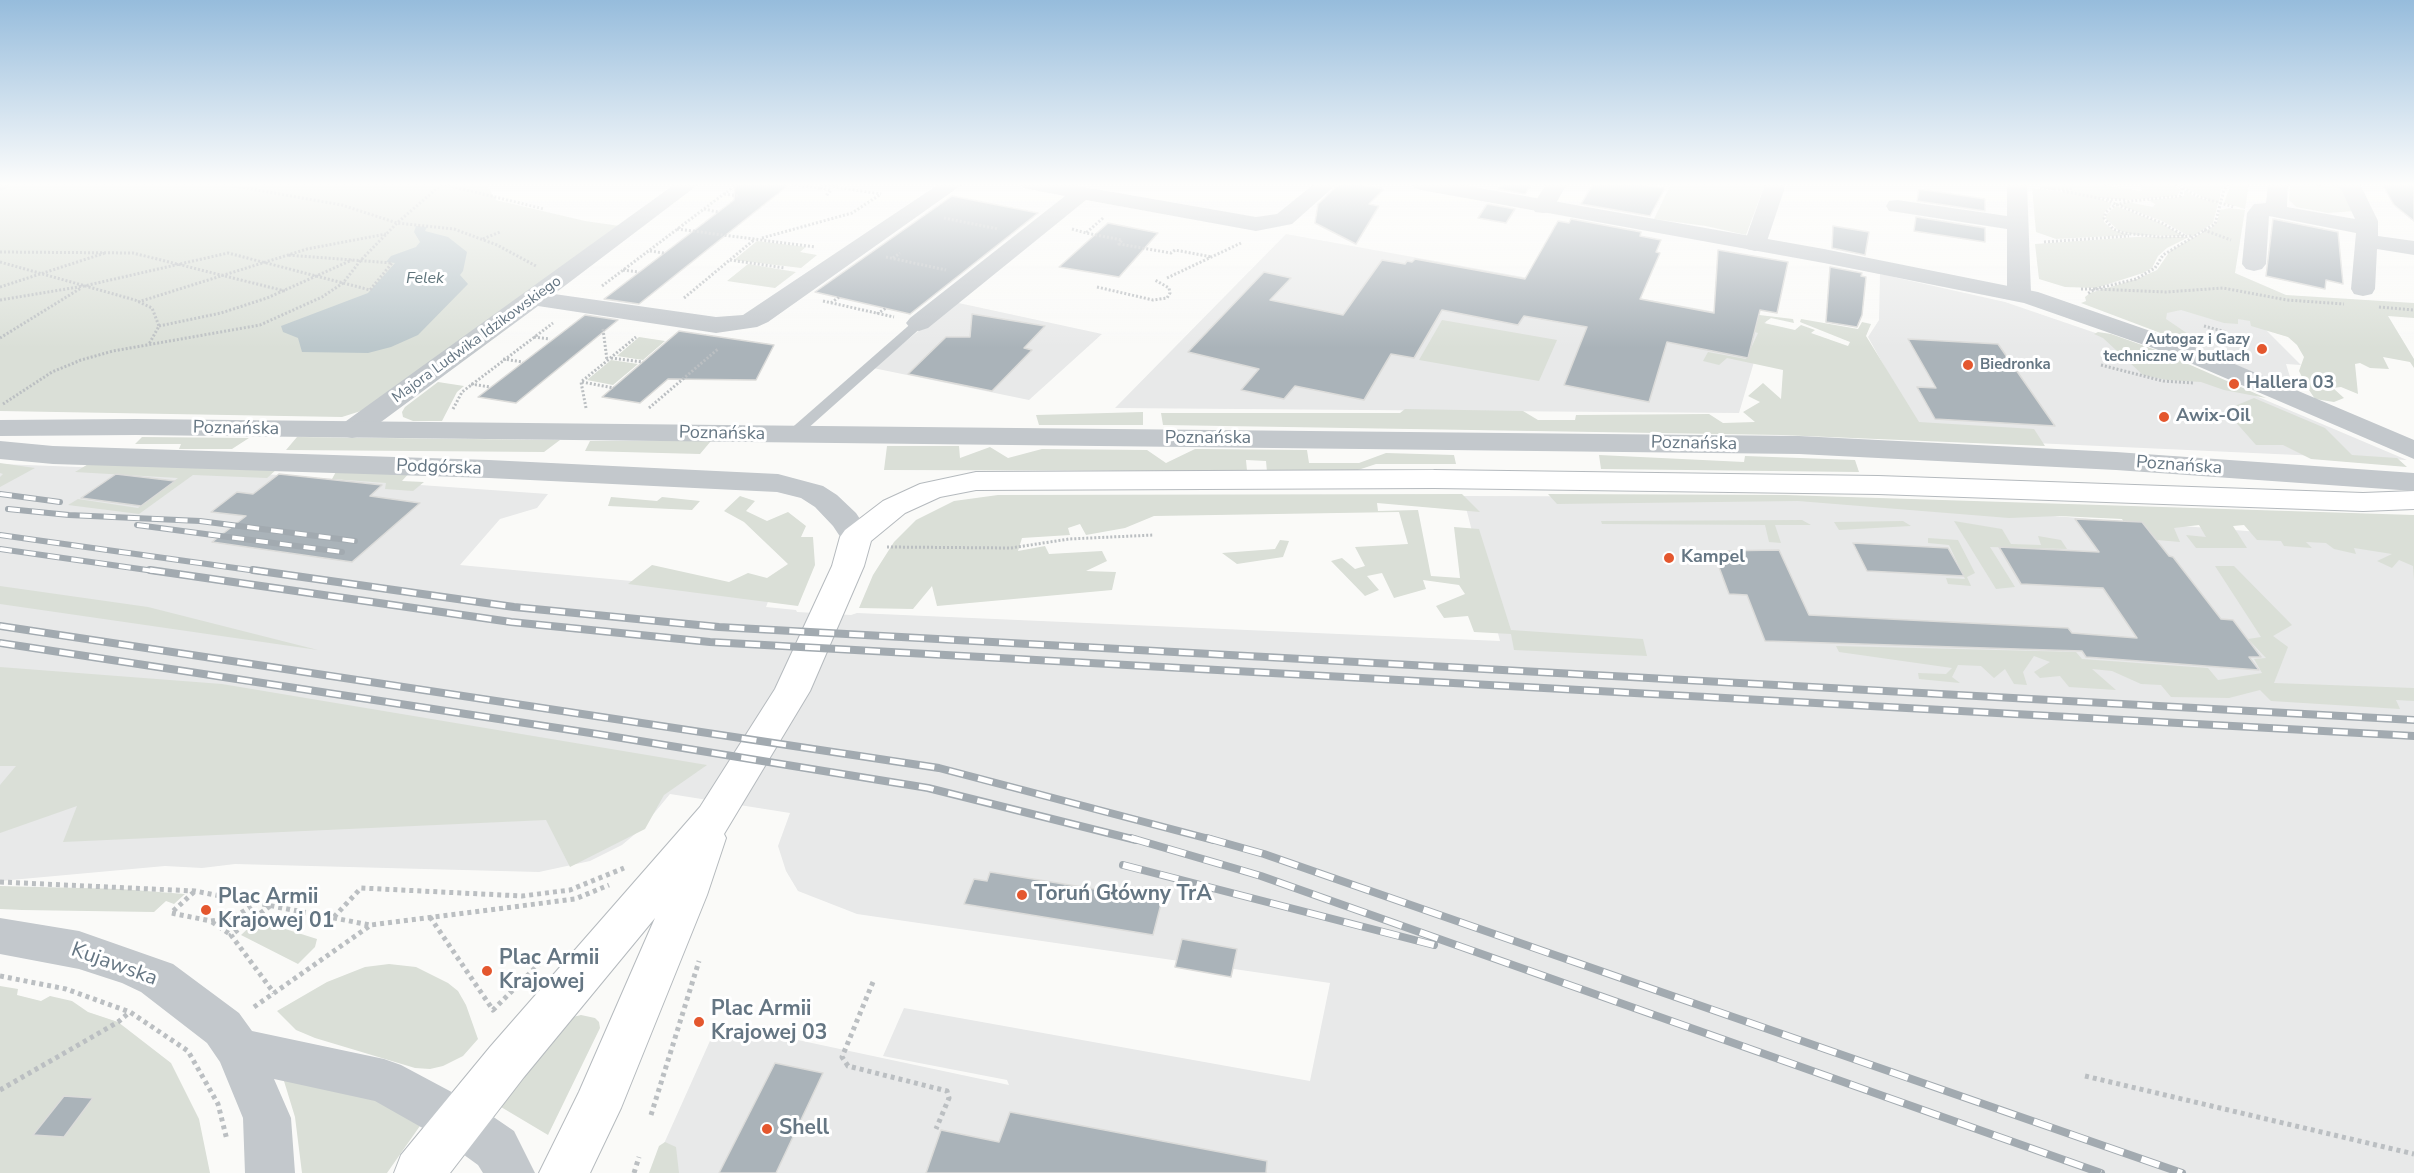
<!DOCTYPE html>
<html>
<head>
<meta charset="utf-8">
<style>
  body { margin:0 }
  canvas { display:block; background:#fafaf8 }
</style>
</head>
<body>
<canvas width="2414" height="1173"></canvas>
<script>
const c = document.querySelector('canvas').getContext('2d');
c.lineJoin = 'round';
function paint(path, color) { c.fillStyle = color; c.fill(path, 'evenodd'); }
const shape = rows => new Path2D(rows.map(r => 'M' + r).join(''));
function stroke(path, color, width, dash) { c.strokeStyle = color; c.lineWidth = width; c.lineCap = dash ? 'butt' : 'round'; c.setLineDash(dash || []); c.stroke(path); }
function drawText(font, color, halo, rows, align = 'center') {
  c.font = font + ' "Nunito Sans",sans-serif'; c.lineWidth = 6; c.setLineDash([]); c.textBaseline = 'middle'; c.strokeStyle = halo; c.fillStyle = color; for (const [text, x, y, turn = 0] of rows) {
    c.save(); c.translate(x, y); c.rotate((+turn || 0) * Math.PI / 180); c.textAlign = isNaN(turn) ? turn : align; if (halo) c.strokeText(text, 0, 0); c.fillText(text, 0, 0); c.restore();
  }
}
paint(shape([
  [1286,234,1766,321,1739,413,1115,408],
  [1880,274,2005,302,2157,354,2407,460,1924,438,1868,337,1879,320],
  [954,302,1102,334,1029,400,873,368],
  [2130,303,2244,308,2301,365,2286,364,2294,390,2155,330],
  [0,464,264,474,548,494,537,508,500,519,460,565,771,594,766,607,796,610,797,612,851,615,857,613,1500,641,1463,496,1809,497,2414,544,2414,1173,667,1173,662,1148,718,1023,1009,1085,1007,1080,883,1056,904,1008,1310,1081,1330,983,857,914,798,891,786,871,778,846,790,813,670,794,641,829,622,845,590,861,539,872,235,864,202,868,165,866,0,881]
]), '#e8e9e9');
paint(shape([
  [10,184,486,184,496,200,585,221,620,226,364,410,342,417,0,411,0,191],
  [1671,184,1765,184,1746,235,1706,226,1654,219],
  [2036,184,2099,184,2142,191,2141,184,2174,184,2181,190,2177,196,2129,200,2099,198,2112,204,2104,213,2104,222,2113,230,2130,235,2056,239,2036,232,2032,188,2064,192,2073,190,2057,190],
  [2178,184,2227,184,2221,190,2219,203,2213,202,2218,204,2213,223,2194,236,2187,235,2162,221,2119,205,2128,202,2153,207,2155,204,2148,200,2182,197,2184,195,2184,190,2196,197,2210,201],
  [2231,184,2249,184,2245,209,2224,203],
  [2290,184,2337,186,2347,193,2355,211,2328,213,2296,207,2289,200],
  [2116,206,2160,223,2184,236,2136,235,2119,231,2106,219,2106,215],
  [2230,208,2245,210,2235,273,2286,295,2414,303,2414,318,2388,316,2414,359,2414,368,2410,362,2383,357,2389,369,2370,368,2360,363,2355,364,2358,394,2341,387,2333,388,2344,398,2334,402,2315,399,2307,387,2299,371,2304,357,2297,345,2288,337,2251,326,2250,321,2238,319,2238,324,2224,323,2181,310,2167,313,2166,319,2194,338,2195,343,2187,343,2081,303,2086,301,2085,297,2090,293,2137,279,2157,270,2170,251,2212,227,2217,222,2220,210],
  [2136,237,2189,237,2167,248,2158,256,2152,268,2143,273,2096,288,2065,287,2039,279,2035,244],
  [757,241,806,247,800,252,817,255,801,268,734,260],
  [748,264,796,272,775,288,727,281],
  [1751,314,1793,319,1794,323,1771,318,1764,323,1795,330,1801,325,1815,330,1811,333,1848,346,1850,342,1800,322,1801,319,1858,329,1862,322,1871,324,1866,336,1919,422,2034,429,2045,446,1781,435,1163,425,1161,413,1400,413,1405,409,1523,411,1538,420,1575,420,1576,415,1709,414,1723,423,1755,422,1743,412,1760,402,1748,396,1763,383,1781,399,1783,370,1727,358,1719,365,1703,361,1708,352,1746,359,1758,333,1718,320],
  [1442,320,1557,340,1539,381,1419,360],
  [2098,332,2111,334,2156,350,2266,398,2224,390,2201,382,2167,380,2143,375,2103,338,2094,334],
  [639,337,665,341,643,360,617,356],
  [611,360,638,364,613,385,587,380],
  [438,382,464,386,457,392,442,421,413,421,403,417,402,412,405,407],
  [2254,398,2325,428,2352,455,2397,458,2407,467,2311,459,2283,445,2256,445,2225,410],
  [1143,412,1143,425,1039,425,1036,415],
  [142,437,249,438,232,449,179,449,181,444,135,444],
  [297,437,560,440,544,452,286,450],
  [590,441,711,441,700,454,585,451],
  [887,446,959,446,960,458,990,447,1008,458,1042,449,1147,450,1166,463,1195,449,1307,450,1309,463,1359,463,1386,453,1454,455,1456,464,1376,464,1358,470,1267,472,1266,461,1246,460,1247,471,884,470],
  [1599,455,1744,462,1745,456,1855,460,1859,472,1601,469],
  [0,463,35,468,0,487,0,477,3,474,0,473],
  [90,463,277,469,267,478,193,475,139,514,68,505,78,499,138,508,178,478,75,472],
  [338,468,410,472,402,481,424,482,413,491,385,489,386,483,332,479],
  [1462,494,1480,512,1377,503,1378,511,1418,510,1431,576,1460,578,1454,527,1479,529,1511,630,1643,639,1647,656,1514,650,1511,634,1474,632,1468,616,1444,618,1436,606,1465,594,1459,585,1423,580,1426,589,1394,598,1382,573,1367,576,1379,590,1365,596,1331,561,1342,558,1355,569,1365,566,1355,547,1408,544,1399,512,1154,516,1125,528,1086,535,1080,524,1068,528,1070,535,1022,538,1018,551,1045,546,1049,554,1102,551,1107,561,1086,571,1116,572,1112,590,937,606,932,586,913,609,859,608,873,575,894,542,916,520,954,501,998,495],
  [1548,494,1785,495,2414,515,2414,580,2413,566,2399,560,2392,568,2377,561,2392,554,2354,548,2356,554,2334,549,2326,543,2306,542,2312,548,2284,546,2281,541,2257,540,2244,525,2233,526,2247,548,2196,548,2186,535,2206,537,2199,525,2174,528,2180,542,2134,538,2122,519,2059,516,2009,518,1798,501,1557,504],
  [740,496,755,501,746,511,767,521,788,512,806,526,801,537,813,537,815,565,798,606,628,584,652,565,729,582,748,573,767,578,788,564,744,522,724,511],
  [611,497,657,501,662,497,700,501,692,510,608,506],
  [1802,520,1811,525,1775,525,1781,543,1769,542,1765,525,1602,524,1601,521],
  [1903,521,1911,526,1839,530,1834,522],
  [1954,521,2002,529,2011,544,2041,545,2038,536,2061,540,2067,549,1990,547,2015,587,1996,589],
  [1928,538,1958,540,1975,573,1967,577,1971,586,1948,584,1946,578,1965,579,1949,545,1928,543],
  [1280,540,1289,541,1283,557,1237,564,1222,553,1275,549],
  [2215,566,2234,566,2292,625,2273,636,2288,647,2274,683,2414,688,2414,701,2396,700,2400,709,2271,701,2260,690,2229,698,2171,697,2161,685,2141,684,2112,671,2092,669,2116,690,2069,687,2060,676,2040,678,2034,672,2050,662,2034,656,2023,672,2027,685,2014,684,2005,669,1994,678,1981,666,1958,665,1952,677,1960,683,1919,679,1918,673,1946,674,1952,668,1839,652,1836,646,2076,652,2082,659,2208,668,2218,680,2262,673,2254,659,2266,658,2248,639,2261,637],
  [0,586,148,607,318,650,0,604],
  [0,667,222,684,707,765,664,795,645,829,570,867,546,820,63,842,77,806,0,833,0,785,16,766,0,766],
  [0,886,120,889,185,894,174,904,166,901,154,912,22,910,0,909],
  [257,920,317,939,315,947,298,964,241,935],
  [389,964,416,967,448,983,458,991,466,1005,478,1039,463,1056,443,1066,430,1069,415,1068,315,1038,296,1030,277,1011,327,982,365,967],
  [0,986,18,989,17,995,41,1001,50,996,72,1001,88,1012,118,1022,171,1063,199,1119,210,1173,0,1173],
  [581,1015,595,1018,599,1022,600,1028,548,1135,496,1104,569,1018],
  [280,1068,380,1099,422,1123,387,1173,302,1173,295,1117],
  [665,1142,676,1147,679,1173,649,1173,659,1146]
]), '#dadfd7');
paint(shape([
  [416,226,427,227,425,231,448,237,467,252,463,271,460,275,468,284,418,335,391,347,368,353,302,352,298,338,283,332,281,326,368,293,395,263,386,262,391,256,416,247,420,242,414,232]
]), '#bbc7cb');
const building = shape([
  [735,184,790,184,639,304,604,299,734,200,735,184],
  [1339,184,1359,184,1384,189,1369,204,1379,206,1356,244,1315,223,1318,204,1339,184],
  [1502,184,1532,184,1525,194,1498,189,1502,184],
  [1593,184,1640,184,1665,188,1650,216,1581,204,1593,184],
  [2382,184,2414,184,2414,221,2394,205,2382,184],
  [1919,189,1985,199,1985,211,1917,201,1919,189],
  [952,196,1038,213,910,314,815,292,952,196],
  [1487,204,1515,209,1506,223,1478,218,1487,204],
  [1916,217,1985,228,1985,242,1914,231,1916,217],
  [1571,219,1641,232,1640,236,1661,240,1656,252,1660,253,1640,299,1714,313,1718,250,1788,262,1777,313,1760,310,1748,358,1667,342,1649,402,1564,385,1587,327,1524,316,1518,325,1442,310,1414,358,1391,354,1364,400,1295,386,1284,399,1241,390,1259,369,1188,352,1264,272,1291,278,1270,300,1343,315,1382,260,1405,264,1407,261,1412,262,1415,259,1525,279,1558,221,1569,223,1571,219],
  [2273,219,2338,232,2343,284,2326,280,2325,289,2266,276,2273,219],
  [1108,223,1158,233,1119,277,1059,267,1108,223],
  [1833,226,1869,232,1865,255,1832,248,1833,226],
  [1830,267,1862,273,1861,276,1866,277,1862,315,1857,327,1826,322,1830,267],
  [972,314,1045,326,1024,348,1032,350,992,391,908,374,946,337,970,337,972,314],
  [585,315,618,320,516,403,478,397,585,315],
  [679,331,774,345,756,380,668,379,640,403,602,397,679,331],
  [1908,339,1998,344,2055,426,1935,419,1917,387,1936,388,1908,339],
  [116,474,175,481,141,506,81,498,116,474],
  [279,474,382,485,370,496,420,503,352,562,212,542,246,516,211,512,237,492,253,494,279,474],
  [2075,519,2142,522,2169,556,2173,557,2221,619,2233,620,2261,657,2249,657,2259,670,2086,657,2082,651,1765,641,1747,595,1729,594,1713,551,1779,550,1809,615,2068,628,2072,633,2137,638,2103,588,2021,584,1999,547,2099,552,2075,519],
  [1853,543,1948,548,1964,576,1867,571,1853,543],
  [990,872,1162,900,1153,935,964,904,974,879,987,881,990,872],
  [1182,939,1237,949,1231,977,1175,967,1182,939],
  [775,1063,823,1073,776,1173,719,1173,775,1063],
  [64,1096,93,1098,64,1137,33,1135,64,1096],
  [1010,1112,1267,1161,1266,1173,926,1173,941,1130,999,1142,1010,1112]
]);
paint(building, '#aab3b9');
stroke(building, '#dcdcda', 1.5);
const primary = shape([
  [1434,470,1878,476,2363,493,2414,491,2414,509,2363,511,1878,494,1434,488,976,490,940,497,905,513,871,541,864,566,810,691,724,834,726,838,707,895,621,1108,590,1173,539,1173,579,1092,655,918,524,1077,450,1173,394,1173,401,1155,490,1047,700,807,775,689,832,566,840,537,845,530,883,501,920,484,976,472,1434,470]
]);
stroke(primary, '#b5babe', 2);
stroke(shape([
  [223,184,342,205,397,223,454,229,497,245,536,266],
  [2176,184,2199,197,2234,207],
  [2228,184,2224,190,2215,224,2163,255,2155,268,2136,279,2095,289,2166,292,2223,288,2287,300,2344,304],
  [794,185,819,188,823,185,881,194],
  [820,188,831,190,826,196],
  [2040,188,2054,189,2041,186],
  [2182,188,2181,196,2131,201,2115,205,2106,212,2104,218,2113,229,2123,233,2160,237,2193,236],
  [2054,189,2069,190,2073,186],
  [2063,191,2103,199,2162,223,2185,236],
  [724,194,739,196],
  [2107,199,2126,200],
  [704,209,718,212],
  [944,218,998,229],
  [1103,218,1086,233,1122,240,1119,244,1171,253,1175,250,1212,257],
  [677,229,815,247],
  [1072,229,1086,233],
  [2204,230,2231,240],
  [762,238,852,213,881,194],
  [483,239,500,232],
  [2044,242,2129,236],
  [650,251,664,253],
  [0,252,133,253,285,291],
  [886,257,946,270],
  [893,258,900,253],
  [730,260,785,268],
  [0,262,135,300,152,308,159,326,149,344],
  [623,270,639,272],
  [1167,278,1241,243],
  [602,286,737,184],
  [0,287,105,253],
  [1097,287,1153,300,1167,298,1170,293,1169,288,1155,280],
  [2081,289,2095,289,2087,294],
  [684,298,755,239],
  [0,300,84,286,228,253,370,290,392,263,287,255],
  [823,301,894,317],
  [138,302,307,249,386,234],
  [831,303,839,297],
  [2379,307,2414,310],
  [877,314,886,308],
  [159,326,221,313,267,298,352,260],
  [2204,326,2226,332],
  [603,329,607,360],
  [534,337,550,339],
  [0,338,81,288],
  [611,358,643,362],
  [503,359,523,362],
  [2101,365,2163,381,2194,383],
  [582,382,614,388],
  [471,384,490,387],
  [3,404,52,372,81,360,113,351,260,325,322,297,343,283,361,260,397,223,442,184,544,209],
  [586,408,581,382,636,337],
  [649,408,718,349],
  [453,409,462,392,553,323],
  [887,547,1011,548,1069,539,1154,535]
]), '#bbbfc2', 3, [2, 2]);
stroke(shape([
  [0,882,195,891,370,925],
  [194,892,171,913,211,921,233,918,255,904],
  [270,906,231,935,274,993],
  [334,917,361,888,522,896,570,890,624,868],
  [430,917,493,1010,542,961],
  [212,922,231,935],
  [0,976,66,989,130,1012,188,1051,218,1104,227,1140],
  [873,982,842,1057,848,1066,947,1091,949,1098,936,1129],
  [254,1007,371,925,575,899,609,885],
  [2085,1076,2414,1154],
  [0,1090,118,1022,130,1012],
  [651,1115,699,961],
  [634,1173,639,1157]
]), '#bbbfc2', 5, [4, 4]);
paint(shape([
  [919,319,925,323,923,326,797,438,787,438,785,435,787,432,915,320,919,319]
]), '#c3c8cc');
paint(shape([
  [0,184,9,184,5,189,0,191,0,184]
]), '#c3c8cc');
paint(shape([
  [675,184,699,184,554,294,716,317,743,315,939,184,963,184,768,322,757,327,716,333,538,306,362,436,352,438,342,436,338,430,342,424,675,184],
  [1020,184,1067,184,1256,217,1277,214,1314,184,1337,184,1292,224,1256,231,1086,200,928,328,919,331,910,328,906,323,910,318,1065,196,1023,188,1020,184],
  [1546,184,1567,184,1551,212,1543,213,1535,212,1532,207,1546,184],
  [1765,184,1786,184,1766,244,1763,249,1755,251,1747,249,1744,244,1765,184],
  [2007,184,2027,184,2031,294,2028,299,2019,301,2010,299,2007,294,2007,229,1897,212,1889,211,1886,206,1889,201,1897,200,2007,216,2007,184],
  [2268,184,2288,184,2287,207,2355,219,2342,191,2336,184,2360,184,2378,221,2378,236,2414,241,2414,255,2377,249,2375,289,2372,294,2363,296,2354,294,2351,289,2356,233,2269,216,2266,264,2262,269,2254,271,2246,269,2242,264,2247,213,2254,204,2266,203,2268,184]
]), '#c3c8cc');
paint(shape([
  [1411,184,1457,184,1824,249,2038,292,2185,343,2414,440,2414,459,2167,353,2024,303,1824,263,1421,190,1414,188,1411,184],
  [136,419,1799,436,2116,452,2414,473,2414,491,2116,470,1799,454,136,435,0,436,0,420,136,419],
  [0,441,53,446,489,460,778,474,823,486,837,495,856,513,872,537,867,544,856,547,845,544,833,526,815,507,801,498,777,492,489,478,53,464,0,459,0,441],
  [0,918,79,931,173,964,239,1013,252,1031,384,1059,401,1065,476,1105,514,1131,535,1173,483,1173,478,1165,442,1139,375,1101,274,1079,291,1118,295,1173,245,1173,243,1118,220,1062,207,1043,141,992,122,983,79,969,0,954,0,918]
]), '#c3c8cc');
paint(primary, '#fff');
const railFar2 = shape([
  [0,494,60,502],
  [8,509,69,515,200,521,355,541],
  [137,525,342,552],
  [0,535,264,572],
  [0,549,161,572]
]);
const railFar1 = shape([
  [150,570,511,622,710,642,2414,736],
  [253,570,514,607,719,627,2414,720],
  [0,626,939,768,1213,840],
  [0,643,597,734,928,788,1136,840]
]);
const rail = shape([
  [1131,838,1261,876,2101,1173],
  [1207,838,1264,854,2182,1173],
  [1123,865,1434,945]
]);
stroke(railFar2, '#a2aab0', 6);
stroke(railFar1, '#a2aab0', 8);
stroke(rail, '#a2aab0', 8);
stroke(railFar2, '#fff', 4, [12]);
stroke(railFar1, '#fff', 5, [15]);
stroke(rail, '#fff', 6, [19]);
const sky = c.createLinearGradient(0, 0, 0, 348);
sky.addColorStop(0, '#96bcdc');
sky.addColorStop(0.53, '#fdfdfc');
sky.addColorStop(1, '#fdfdfc00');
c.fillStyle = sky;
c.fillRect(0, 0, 2414, 348);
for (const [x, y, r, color] of [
  [2262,349,6,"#e4572e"],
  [1968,365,6,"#e4572e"],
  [2234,384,6,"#e4572e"],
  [2164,417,6,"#e4572e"],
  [1669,558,6,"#e4572e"],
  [1022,895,6,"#e4572e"],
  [206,910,6,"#e4572e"],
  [487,971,6,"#e4572e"],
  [699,1022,6,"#e4572e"],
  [767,1129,6,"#e4572e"]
]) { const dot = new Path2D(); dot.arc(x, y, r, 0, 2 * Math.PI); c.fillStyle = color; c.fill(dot); stroke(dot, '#fff', 2); }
drawText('15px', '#657683', '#fff', [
  ["Majora Ludwika Idzikowskiego",477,340,-36]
]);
drawText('bold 15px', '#657683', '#fff', [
  ["Autogaz i Gazy",2250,340],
  ["techniczne w butlach",2250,357],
  ["Biedronka",1980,365,"left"]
], 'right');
drawText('italic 16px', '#60757c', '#fff', [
  ["Felek",425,279]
]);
drawText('bold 18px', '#657683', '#fff', [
  ["Hallera 03",2246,384],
  ["Awix-Oil",2176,417],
  ["Kampel",1681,558]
], 'left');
drawText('18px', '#657683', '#fff', [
  ["Poznańska",236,429,1],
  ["Poznańska",722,434,1],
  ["Poznańska",1208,439],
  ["Poznańska",1694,444,1],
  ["Poznańska",2179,466,4],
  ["Podgórska",439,468,2]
]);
drawText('bold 21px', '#657683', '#fff', [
  ["Toruń Główny TrA",1034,895],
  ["Plac Armii",218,898],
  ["Krajowej 01",218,922],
  ["Plac Armii",499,959],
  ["Krajowej",499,983],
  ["Plac Armii",711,1010],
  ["Krajowej 03",711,1034],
  ["Shell",779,1129]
], 'left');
drawText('21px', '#657683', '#fff', [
  ["Kujawska",114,965,20]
]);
</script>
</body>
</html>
